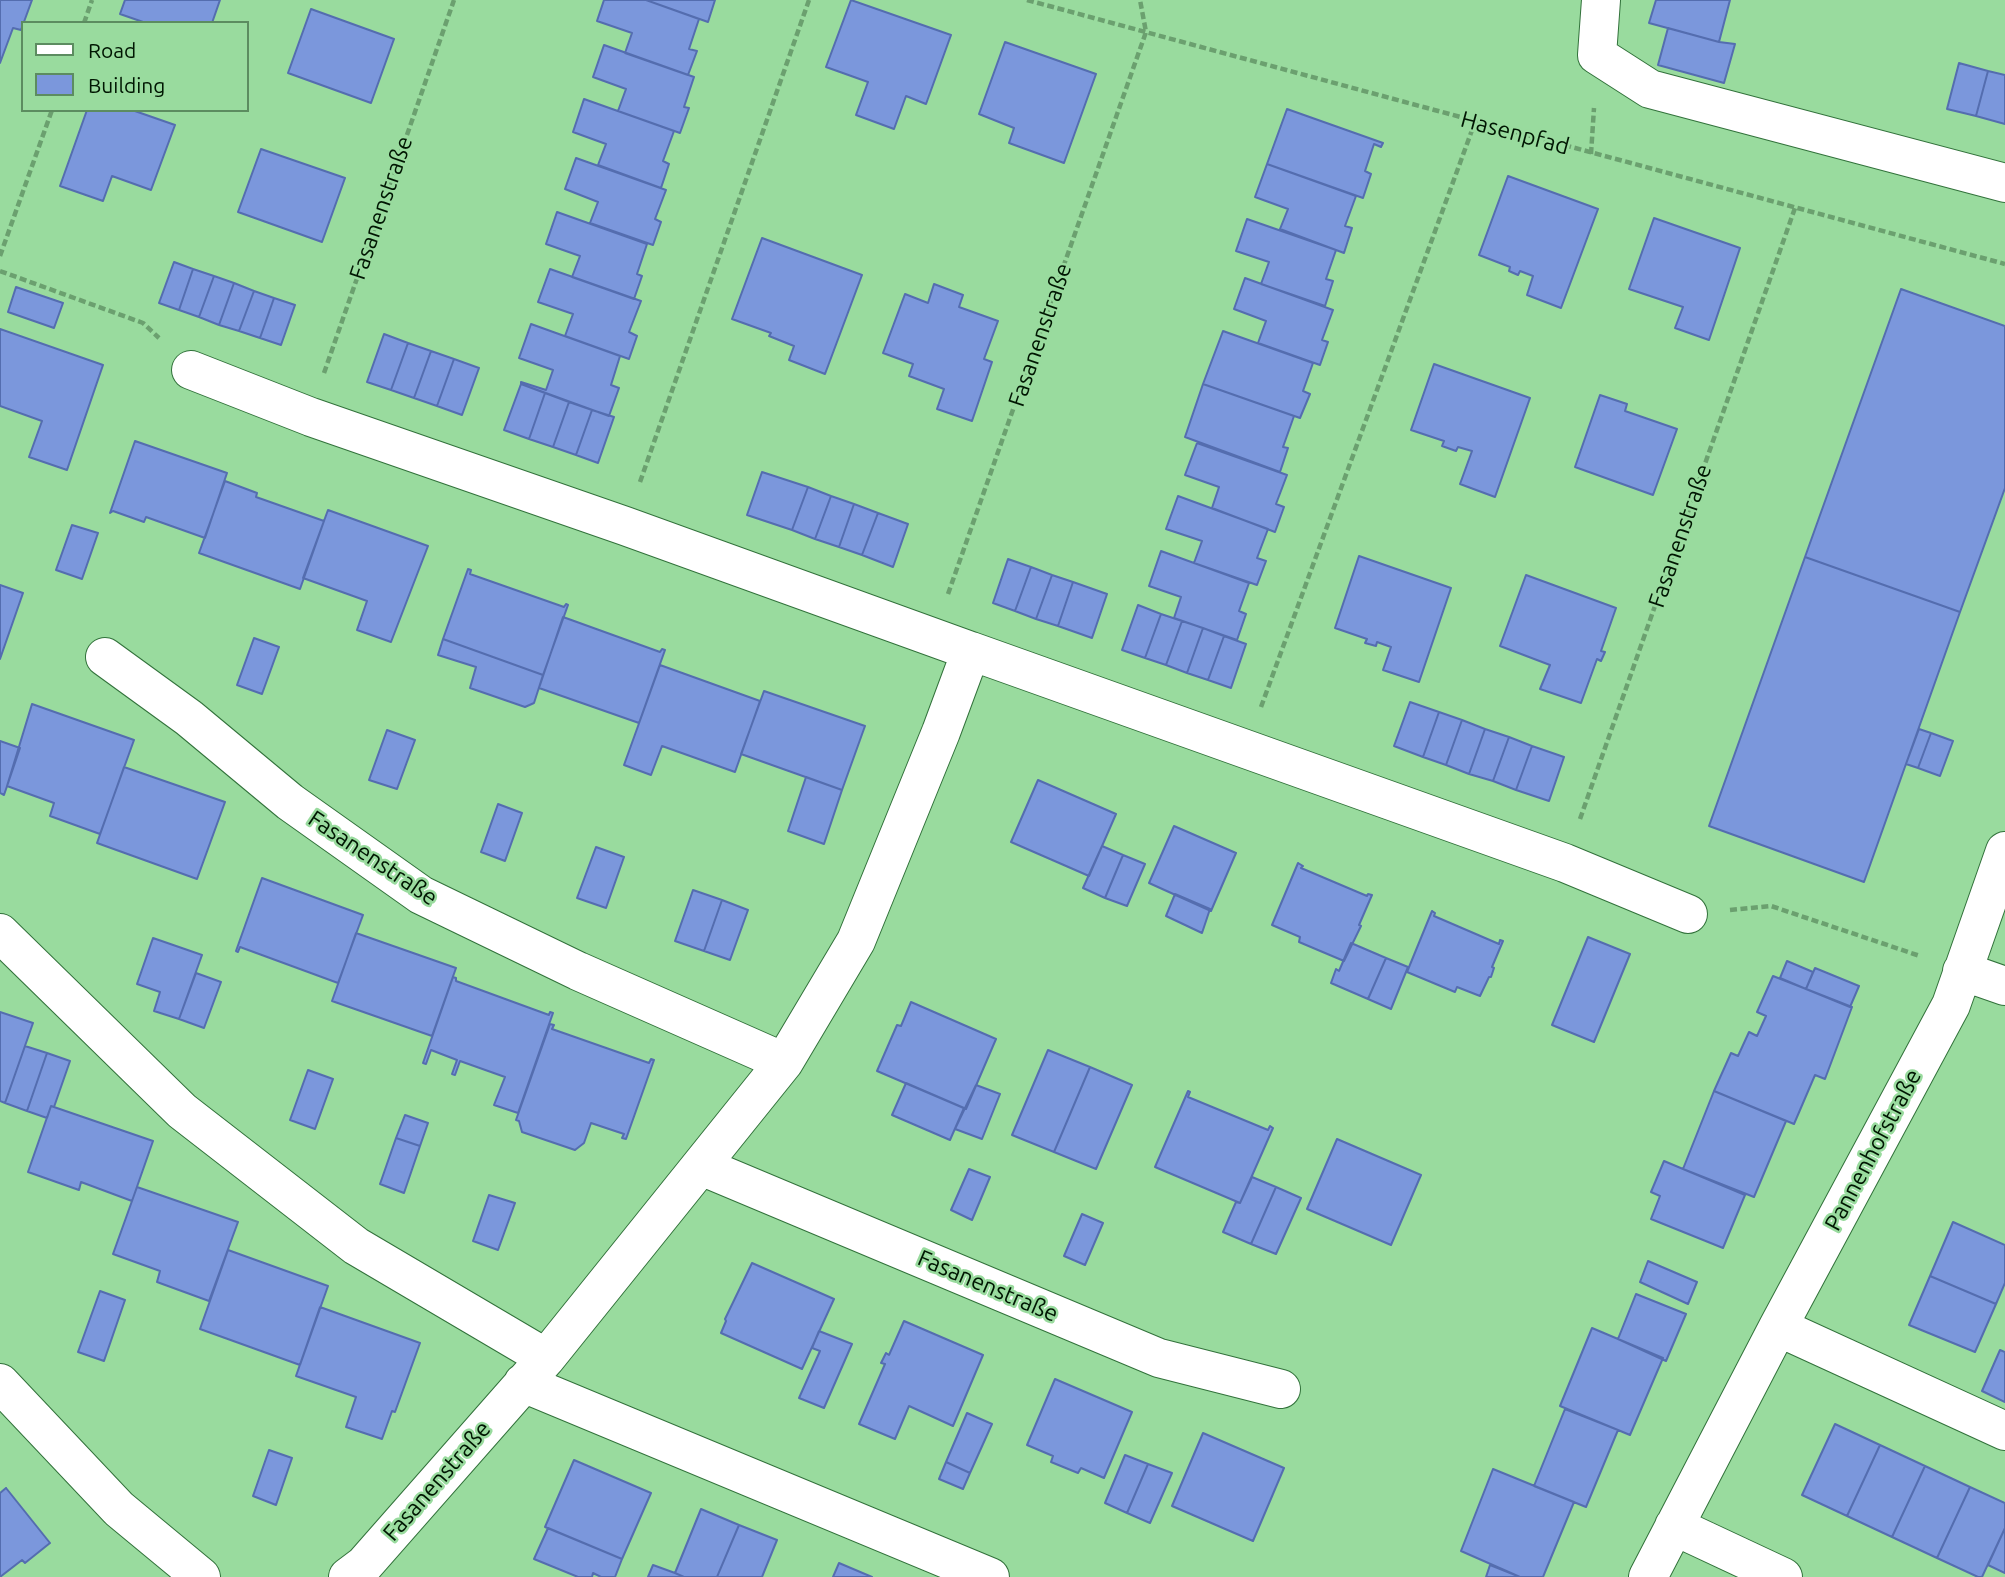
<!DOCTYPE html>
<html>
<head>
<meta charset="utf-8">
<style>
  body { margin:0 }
  #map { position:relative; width:2005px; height:1577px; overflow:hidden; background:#99db9e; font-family:Ubuntu,sans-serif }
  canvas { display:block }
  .legend { position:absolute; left:21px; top:21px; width:228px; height:91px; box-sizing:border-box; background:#99db9e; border:2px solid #5c8c60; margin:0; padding:9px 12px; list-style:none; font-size:21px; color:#001602 }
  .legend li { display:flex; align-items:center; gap:14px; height:35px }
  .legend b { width:35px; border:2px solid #5c8c60 }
</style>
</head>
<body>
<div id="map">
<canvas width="2005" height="1577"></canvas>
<ul class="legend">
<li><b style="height:9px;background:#fff"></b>Road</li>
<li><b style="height:19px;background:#7b97dc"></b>Building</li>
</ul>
</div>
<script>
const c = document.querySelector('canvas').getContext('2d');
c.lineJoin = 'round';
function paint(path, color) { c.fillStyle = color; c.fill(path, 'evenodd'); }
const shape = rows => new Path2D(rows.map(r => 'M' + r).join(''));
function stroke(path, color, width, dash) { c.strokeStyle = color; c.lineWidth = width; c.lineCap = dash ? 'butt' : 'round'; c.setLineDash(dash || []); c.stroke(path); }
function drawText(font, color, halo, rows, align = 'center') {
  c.font = font + ' Ubuntu,sans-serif'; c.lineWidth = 5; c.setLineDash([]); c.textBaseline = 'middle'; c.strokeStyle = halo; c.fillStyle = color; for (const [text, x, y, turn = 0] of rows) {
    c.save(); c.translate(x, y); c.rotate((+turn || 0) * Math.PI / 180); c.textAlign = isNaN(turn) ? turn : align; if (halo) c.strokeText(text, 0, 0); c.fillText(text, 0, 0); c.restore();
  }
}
const building = shape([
  [0,0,32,0,21,30,13,28,0,63,0,0],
  [125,0,220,0,212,23,146,23,120,14,125,0],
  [604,0,646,0,699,19,689,49,697,51,688,75,625,53,632,33,597,21,604,0],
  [646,0,715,0,708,22,646,0],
  [851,0,951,35,926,104,906,96,894,129,856,115,868,82,826,67,851,0],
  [1656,0,1730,0,1719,42,1649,23,1656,0],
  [311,9,394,39,371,103,288,73,311,9],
  [1668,28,1719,42,1735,44,1724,83,1658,65,1668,28],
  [1005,42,1096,74,1064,163,1009,143,1014,128,979,114,1005,42],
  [604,45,694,77,684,107,689,108,680,133,618,111,626,89,593,77,604,45],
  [1959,63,1988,71,1976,116,1947,109,1959,63],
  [1988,71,2005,75,2005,124,1976,116,1988,71],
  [584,99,674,131,663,161,669,164,661,188,598,165,606,144,573,132,584,99],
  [1287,109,1383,143,1381,147,1374,144,1365,171,1371,174,1363,198,1267,164,1287,109],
  [87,110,132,110,175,125,151,190,112,176,103,201,60,186,87,110],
  [261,149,345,178,322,242,238,212,261,149],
  [576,158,666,190,655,219,661,222,653,245,590,223,598,202,565,189,576,158],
  [1267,164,1356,196,1345,226,1352,228,1344,253,1280,229,1288,209,1255,197,1267,164],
  [1508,176,1598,209,1561,308,1527,295,1533,276,1520,271,1518,275,1509,271,1510,267,1479,255,1508,176],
  [557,212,647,244,637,274,642,276,634,299,572,277,580,256,546,244,557,212],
  [1654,218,1740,248,1709,340,1675,328,1683,307,1629,289,1654,218],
  [1247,219,1336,250,1326,279,1333,281,1325,306,1261,284,1269,262,1236,251,1247,219],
  [762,238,862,275,825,374,789,360,794,346,769,336,771,333,732,319,762,238],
  [174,262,193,269,179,310,159,303,174,262],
  [193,269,214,276,199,317,179,310,193,269],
  [550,269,641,301,629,332,637,336,629,359,565,336,573,314,538,302,550,269],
  [214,276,234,283,219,325,199,317,214,276],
  [1245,278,1333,310,1322,340,1328,342,1320,365,1258,343,1266,321,1234,309,1245,278],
  [234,283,254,291,239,331,219,325,234,283],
  [934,284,963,295,959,307,998,321,984,359,992,362,972,421,937,409,944,389,909,376,913,364,883,353,905,294,928,303,934,284],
  [16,287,63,303,54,328,8,312,16,287],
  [1901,289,2005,326,2005,488,1960,612,1805,557,1901,289],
  [254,291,274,298,260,338,239,331,254,291],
  [274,298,295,305,281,345,260,338,274,298],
  [531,324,620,356,611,385,619,388,609,416,521,384,521,382,546,390,553,370,519,358,531,324],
  [0,329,103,365,67,470,29,457,42,421,0,406,0,329],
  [1223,331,1313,363,1303,391,1310,394,1300,418,1203,384,1223,331],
  [384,334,408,343,391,390,367,382,384,334],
  [408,343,431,351,414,398,391,390,408,343],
  [431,351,454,359,437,406,414,398,431,351],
  [454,359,479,368,462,415,437,406,454,359],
  [1434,364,1530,398,1495,497,1460,484,1472,451,1458,447,1456,451,1442,446,1444,441,1411,430,1434,364],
  [521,384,545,393,529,439,504,430,521,384],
  [1203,384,1294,416,1283,447,1288,448,1280,472,1185,437,1203,384],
  [545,393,569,402,553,447,529,439,545,393],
  [1600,395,1627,404,1625,411,1677,429,1653,495,1575,467,1600,395],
  [569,402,592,410,576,455,553,447,569,402],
  [592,410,614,417,598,463,576,455,592,410],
  [135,441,227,473,205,538,146,517,144,522,113,511,110,513,135,441],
  [1197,443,1287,475,1276,504,1284,507,1275,532,1212,508,1219,487,1185,475,1197,443],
  [762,472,808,487,792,530,747,515,762,472],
  [225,481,257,493,256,497,324,521,300,589,199,553,225,481],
  [808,487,831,496,815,539,792,530,808,487],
  [831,496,854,504,839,547,815,539,831,496],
  [1178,496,1268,529,1257,558,1266,561,1257,585,1194,563,1202,541,1166,529,1178,496],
  [854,504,878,513,862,555,839,547,854,504],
  [328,510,428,546,391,642,357,630,367,601,303,578,328,510],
  [878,513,908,524,893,567,862,555,878,513],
  [72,525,98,533,82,579,56,570,72,525],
  [1161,551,1249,583,1239,611,1246,614,1237,640,1174,618,1181,597,1149,586,1161,551],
  [1359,556,1451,588,1419,682,1383,670,1391,647,1377,642,1376,646,1365,643,1367,639,1335,628,1359,556],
  [1805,557,1960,612,1864,882,1709,826,1805,557],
  [1008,559,1031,567,1015,611,993,603,1008,559],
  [1031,567,1052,575,1036,619,1015,611,1031,567],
  [468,569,471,570,470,574,564,607,566,604,568,605,543,675,443,639,468,569],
  [1052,575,1073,582,1058,626,1036,619,1052,575],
  [1526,575,1616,608,1601,651,1605,652,1601,661,1597,659,1581,703,1540,689,1550,665,1500,646,1526,575],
  [1073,582,1107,594,1092,638,1058,626,1073,582],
  [0,585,23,593,0,659,0,585],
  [1138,605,1161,614,1145,658,1122,650,1138,605],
  [1161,614,1182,621,1166,665,1145,658,1161,614],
  [563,617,660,652,662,649,665,650,639,723,539,688,563,617],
  [1182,621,1203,628,1187,673,1166,665,1182,621],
  [1203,628,1224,636,1208,680,1187,673,1203,628],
  [1224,636,1246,644,1231,688,1208,680,1224,636],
  [254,638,279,647,262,694,237,685,254,638],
  [443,639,543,675,534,703,525,707,470,688,476,667,438,655,443,639],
  [660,665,760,701,735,772,662,746,651,775,624,765,660,665],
  [764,691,865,726,842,790,741,754,764,691],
  [1410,702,1439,712,1423,757,1394,746,1410,702],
  [32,704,134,740,100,834,50,816,54,803,7,786,32,704],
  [1439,712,1462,720,1446,765,1423,757,1439,712],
  [1462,720,1485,729,1469,774,1446,765,1462,720],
  [1485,729,1509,737,1493,781,1469,774,1485,729],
  [1919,729,1931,733,1918,768,1906,764,1919,729],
  [387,730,415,740,397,789,369,780,387,730],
  [1931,733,1953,741,1940,776,1918,768,1931,733],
  [1509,737,1532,746,1516,790,1493,781,1509,737],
  [0,741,20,748,4,795,0,793,0,741],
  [1532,746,1564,757,1549,801,1516,790,1532,746],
  [124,767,225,802,197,879,97,843,124,767],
  [806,777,842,790,824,844,788,831,806,777],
  [1038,780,1116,814,1089,876,1011,842,1038,780],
  [498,804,522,813,505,861,481,852,498,804],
  [1174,826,1236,853,1211,911,1149,883,1174,826],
  [1102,846,1123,855,1105,898,1083,888,1102,846],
  [596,847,624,857,606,908,577,898,596,847],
  [1123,855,1145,864,1127,906,1105,898,1123,855],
  [1298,863,1303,866,1301,868,1367,896,1368,894,1372,895,1359,925,1361,926,1344,961,1299,942,1300,937,1272,925,1298,863],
  [262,878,363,915,338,983,240,947,238,952,236,951,262,878],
  [693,890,722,900,704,951,675,941,693,890],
  [1175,894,1210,909,1202,933,1166,916,1175,894],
  [722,900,748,910,730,960,704,951,722,900],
  [1432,911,1435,913,1434,916,1499,944,1500,940,1503,941,1492,967,1494,968,1491,977,1489,977,1480,996,1457,987,1455,992,1407,972,1432,911],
  [356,933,456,968,432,1036,332,1001,356,933],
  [1588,937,1630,954,1594,1042,1552,1025,1588,937],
  [153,938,202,955,179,1019,154,1011,160,992,137,984,153,938],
  [1351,943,1386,958,1368,999,1331,983,1336,969,1339,971,1351,943],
  [1386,958,1408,967,1391,1009,1368,999,1386,958],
  [1787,961,1813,972,1806,989,1780,978,1787,961],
  [1815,968,1859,986,1850,1007,1806,989,1815,968],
  [196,973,221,982,204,1028,179,1019,196,973],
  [1773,976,1852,1007,1825,1079,1815,1075,1794,1124,1714,1091,1731,1053,1738,1056,1749,1032,1757,1036,1766,1016,1757,1012,1773,976],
  [453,977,456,978,456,981,549,1015,550,1012,553,1013,518,1113,494,1105,505,1077,460,1061,455,1075,452,1074,457,1060,431,1050,426,1064,423,1063,453,977],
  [911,1002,996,1039,966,1109,877,1071,897,1025,901,1026,911,1002],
  [0,1012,33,1023,5,1103,0,1101,0,1012],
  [550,1024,554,1025,552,1029,649,1063,651,1059,654,1060,626,1139,622,1138,624,1134,591,1123,584,1143,575,1150,522,1132,519,1121,516,1120,550,1024],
  [25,1046,47,1053,27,1111,5,1103,25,1046],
  [1048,1050,1090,1067,1054,1152,1012,1135,1048,1050],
  [47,1053,70,1061,54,1107,51,1106,47,1118,27,1111,47,1053],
  [1090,1067,1132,1085,1096,1169,1054,1152,1090,1067],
  [308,1070,333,1079,315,1129,290,1120,308,1070],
  [906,1083,964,1108,950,1140,892,1115,906,1083],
  [976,1085,1000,1094,982,1139,955,1129,976,1085],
  [1188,1091,1190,1092,1188,1097,1268,1130,1270,1126,1273,1128,1240,1203,1155,1167,1188,1091],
  [1714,1091,1786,1121,1754,1197,1683,1169,1714,1091],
  [51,1106,153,1141,132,1201,81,1182,79,1190,28,1172,51,1106],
  [405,1115,428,1123,420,1146,396,1138,405,1115],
  [396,1138,420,1146,404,1193,380,1184,396,1138],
  [1337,1139,1421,1175,1391,1245,1307,1209,1337,1139],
  [1664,1161,1745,1195,1723,1248,1651,1219,1660,1196,1651,1192,1664,1161],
  [969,1169,990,1177,972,1220,951,1210,969,1169],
  [1252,1177,1276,1187,1251,1244,1223,1232,1236,1202,1240,1203,1252,1177],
  [137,1187,238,1222,209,1301,157,1282,160,1271,113,1254,137,1187],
  [1276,1187,1301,1198,1276,1254,1251,1244,1276,1187],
  [489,1195,515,1203,498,1250,473,1241,489,1195],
  [1082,1214,1103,1223,1085,1265,1064,1256,1082,1214],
  [1953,1222,2005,1245,2005,1283,1996,1304,1930,1276,1953,1222],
  [228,1250,328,1286,300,1365,200,1329,228,1250],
  [1648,1261,1697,1282,1688,1304,1640,1282,1648,1261],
  [752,1263,834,1299,802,1369,721,1333,726,1321,725,1319,752,1263],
  [1930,1276,1996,1304,1975,1352,1909,1325,1930,1276],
  [100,1291,125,1300,104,1361,78,1352,100,1291],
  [1636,1294,1686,1314,1666,1361,1618,1339,1636,1294],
  [320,1307,420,1343,395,1412,392,1411,382,1439,346,1427,356,1397,296,1376,320,1307],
  [904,1321,983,1355,953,1426,909,1406,895,1439,859,1424,885,1364,881,1363,886,1353,889,1355,904,1321],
  [1592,1328,1663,1358,1630,1435,1560,1406,1592,1328],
  [819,1331,852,1344,824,1408,799,1398,820,1351,812,1348,819,1331],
  [2000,1350,2005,1352,2005,1402,1982,1391,2000,1350],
  [1055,1379,1132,1412,1104,1478,1081,1468,1078,1473,1051,1462,1053,1456,1027,1445,1055,1379],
  [1565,1409,1618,1430,1586,1507,1534,1486,1565,1409],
  [967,1413,992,1424,970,1473,946,1462,967,1413],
  [1835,1424,1880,1445,1847,1516,1802,1495,1835,1424],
  [1203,1433,1284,1468,1253,1541,1172,1506,1203,1433],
  [1880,1445,1925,1466,1892,1537,1847,1516,1880,1445],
  [269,1450,292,1458,276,1505,253,1496,269,1450],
  [1125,1455,1148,1464,1127,1513,1105,1503,1125,1455],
  [574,1460,651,1493,622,1559,545,1527,574,1460],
  [946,1462,970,1473,963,1489,939,1479,946,1462],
  [1148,1464,1172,1473,1150,1523,1127,1513,1148,1464],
  [1925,1466,1970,1487,1937,1558,1892,1537,1925,1466],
  [1493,1469,1574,1502,1543,1577,1520,1577,1461,1551,1493,1469],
  [1970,1487,2005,1503,2005,1528,1982,1577,1978,1577,1937,1558,1970,1487],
  [6,1488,50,1543,25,1563,22,1560,0,1577,0,1493,6,1488],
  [701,1509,739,1525,717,1577,684,1577,675,1573,701,1509],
  [739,1525,777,1540,762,1577,717,1577,739,1525],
  [548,1528,622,1559,615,1577,601,1577,593,1573,592,1577,578,1577,534,1559,548,1528],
  [2005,1528,2005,1573,1988,1565,2005,1528],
  [839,1563,872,1577,833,1577,839,1563],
  [653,1565,675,1573,684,1577,648,1577,653,1565],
  [1490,1565,1520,1577,1486,1577,1490,1565]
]);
paint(building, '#7b97dc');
stroke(building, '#546daf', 2);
const minor = shape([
  [1601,0,1597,55,1650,89,2005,183],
  [191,370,311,417,625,526,971,651,941,732,856,941,784,1062,546,1358,364,1565,348,1577],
  [971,651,1565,863,1688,914],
  [105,657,189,718,290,802,421,895,578,971,784,1062],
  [0,933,182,1111,356,1246,546,1358],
  [1962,971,2005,986],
  [701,1166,1159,1358,1281,1389],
  [1778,1327,2005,1431],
  [0,1383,119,1509,201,1577],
  [523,1383,990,1577],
  [1674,1526,1783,1577],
  [1648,1577,1778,1327,1951,1005,2005,851]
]);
stroke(minor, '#32723b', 40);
stroke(shape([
  [1027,0,2005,264],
  [84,23,92,0],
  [1591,154,1594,108],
  [0,256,52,110],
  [0,271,143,323,159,338],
  [324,373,454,0],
  [640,482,809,0],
  [948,594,1146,32,1140,0],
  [1261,707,1475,122],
  [1580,819,1795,208],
  [1730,910,1771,906,1920,956]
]), '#6ba06f', 4.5, [7, 3.5]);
stroke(minor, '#fff', 38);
drawText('23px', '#001602', '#99db9e', [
  ["Hasenpfad",1515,133,15],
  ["Fasanenstraße",381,208,-71],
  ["Fasanenstraße",1040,335,-71],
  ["Fasanenstraße",1680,536,-71],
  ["Fasanenstraße",373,858,34],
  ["Pannenhofstraße",1873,1150,-62],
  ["Fasanenstraße",988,1286,23],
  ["Fasanenstraße",437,1481,-49]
]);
</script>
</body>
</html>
